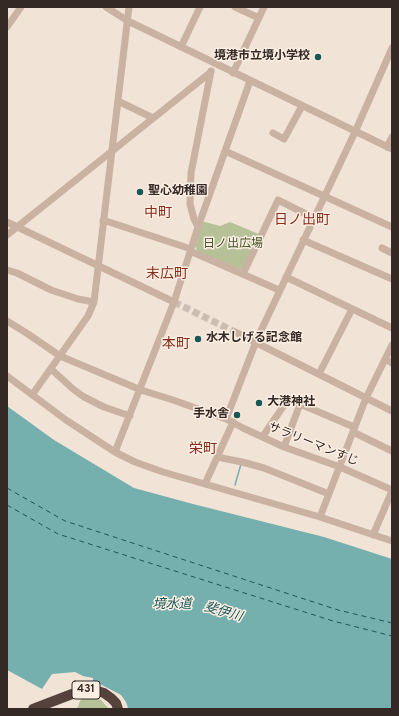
<!DOCTYPE html>
<html>
<head>
<meta charset="utf-8">
<style>
  body { margin:0 }
  #map { position:relative; width:399px; height:716px; overflow:hidden; background:#f2e3d7; font-family:Overpass,sans-serif }
  canvas { display:block }
  .frame { position:absolute; inset:0; border:8px solid #352925; pointer-events:none }
</style>
</head>
<body>
<div id="map">
<canvas width="399" height="716"></canvas>
<div class="frame"></div>
</div>
<script>
const c = document.querySelector('canvas').getContext('2d');
c.lineJoin = 'round';
function paint(path, color) { c.fillStyle = color; c.fill(path, 'evenodd'); }
const shape = rows => new Path2D(rows.map(r => 'M' + r).join(''));
function stroke(path, color, width, dash) { c.strokeStyle = color; c.lineWidth = width; c.lineCap = dash ? 'butt' : 'round'; c.setLineDash(dash || []); c.stroke(path); }
function drawText(font, color, halo, rows, align = 'center') {
  c.font = font + ' Overpass,"Noto Sans JP",sans-serif'; c.lineWidth = 3; c.setLineDash([]); c.textBaseline = 'middle'; c.strokeStyle = halo; c.fillStyle = color; for (const [text, x, y, turn = 0] of rows) {
    c.save(); c.translate(x, y); c.rotate((+turn || 0) * Math.PI / 180); c.textAlign = isNaN(turn) ? turn : align; if (halo) c.strokeText(text, 0, 0); c.fillText(text, 0, 0); c.restore();
  }
}
paint(shape([
  [202,222,205,222,220,226,230,222,261,235,242,270,198,252,195,246],
  [85,695,91,695,101,700,109,709,77,709,80,701]
]), '#b6c197');
paint(shape([
  [7,406,54,440,134,488,193,504,324,537,392,559,392,709,131,709,128,708,126,702,121,695,100,684,93,682,93,678,83,676,75,672,52,674,42,689,7,670]
]), '#75b0ae');
stroke(shape([
  [235,485,241,464]
]), '#75b0ae', 1.5);
stroke(shape([
  [7,488,65,521,338,610,392,623],
  [7,505,58,534,333,621,392,636]
]), '#195757', 1, [5, 4]);
stroke(shape([
  [174,302,235,332]
]), '#ccbeb3', 7, [7, 3.5]);
stroke(shape([
  [106,7,128,21,392,149],
  [235,7,259,18],
  [7,27,21,7],
  [181,47,200,7],
  [233,73,264,7],
  [118,101,153,118],
  [273,133,284,139,302,106],
  [387,147,392,137],
  [225,151,392,227],
  [103,220,191,249],
  [7,222,174,302],
  [198,227,194,219,190,204,191,173,211,71],
  [7,235,211,72],
  [303,240,392,279],
  [382,248,392,253],
  [190,251,279,290],
  [7,270,17,273,51,290,78,299,94,302],
  [243,274,278,200,314,218],
  [286,277,392,328],
  [7,321,28,334,60,356,141,390,173,400,226,419,243,428,284,447,340,467,392,490],
  [235,332,392,411],
  [385,359,392,363],
  [51,369,73,389,84,397,104,407,130,416],
  [319,374,352,309],
  [7,376,66,420,115,452,135,462,163,472,320,517,366,398,392,345],
  [32,395,88,316,94,302,129,7],
  [226,419,257,339,355,132,392,48],
  [353,432,392,451],
  [263,436,289,398,300,404],
  [284,447,300,404,354,427],
  [115,452,174,302,198,227,250,81],
  [217,457,242,462,264,468,329,494],
  [205,484,233,422],
  [320,517,392,541],
  [373,535,392,491]
]), '#cab2a3', 7);
stroke(shape([
  [33,709,72,694,86,690,94,690,104,693,111,698,116,703,118,709]
]), '#56423c', 10);
for (const [x, y, r, color] of [
  [318,57,4,"#195757"],
  [140,192,4,"#195757"],
  [198,339,4,"#195757"],
  [259,403,4,"#195757"],
  [237,415,4,"#195757"]
]) { const dot = new Path2D(); dot.arc(x, y, r, 0, 2 * Math.PI); c.fillStyle = color; c.fill(dot); stroke(dot, '#faeee3', 1.5); }
for (const [x, y, w] of [
  [86,690,28]
]) { const box = new Path2D(); box.roundRect(x - w / 2, y - 9, w, 18, 3); c.fillStyle = '#faeee3'; c.fill(box); stroke(box, '#352925', 1); }
drawText('bold 11px', '#352925', null, [
  ["431",86,690]
]);
drawText('bold 12px', '#352925', '#faeee3', [
  ["境港市立境小学校",310,57,"right"],
  ["聖心幼稚園",148,192],
  ["水木しげる記念館",206,339],
  ["大港神社",267,403],
  ["手水舎",229,415,"right"]
], 'left');
drawText('12px', '#475428', '#faeee3', [
  ["日ノ出広場",233,245]
]);
drawText('12px', '#352925', '#faeee3', [
  ["サラリーマンすじ",313,445,22]
]);
drawText('italic 13px', '#195757', '#faeee3', [
  ["境水道",172,605],
  ["斐伊川",223,613,16]
]);
drawText('14px', '#872d1b', '#faeee3', [
  ["中町",158,214],
  ["日ノ出町",302,221],
  ["末広町",167,275],
  ["本町",176,345],
  ["栄町",203,450]
]);
</script>
</body>
</html>
